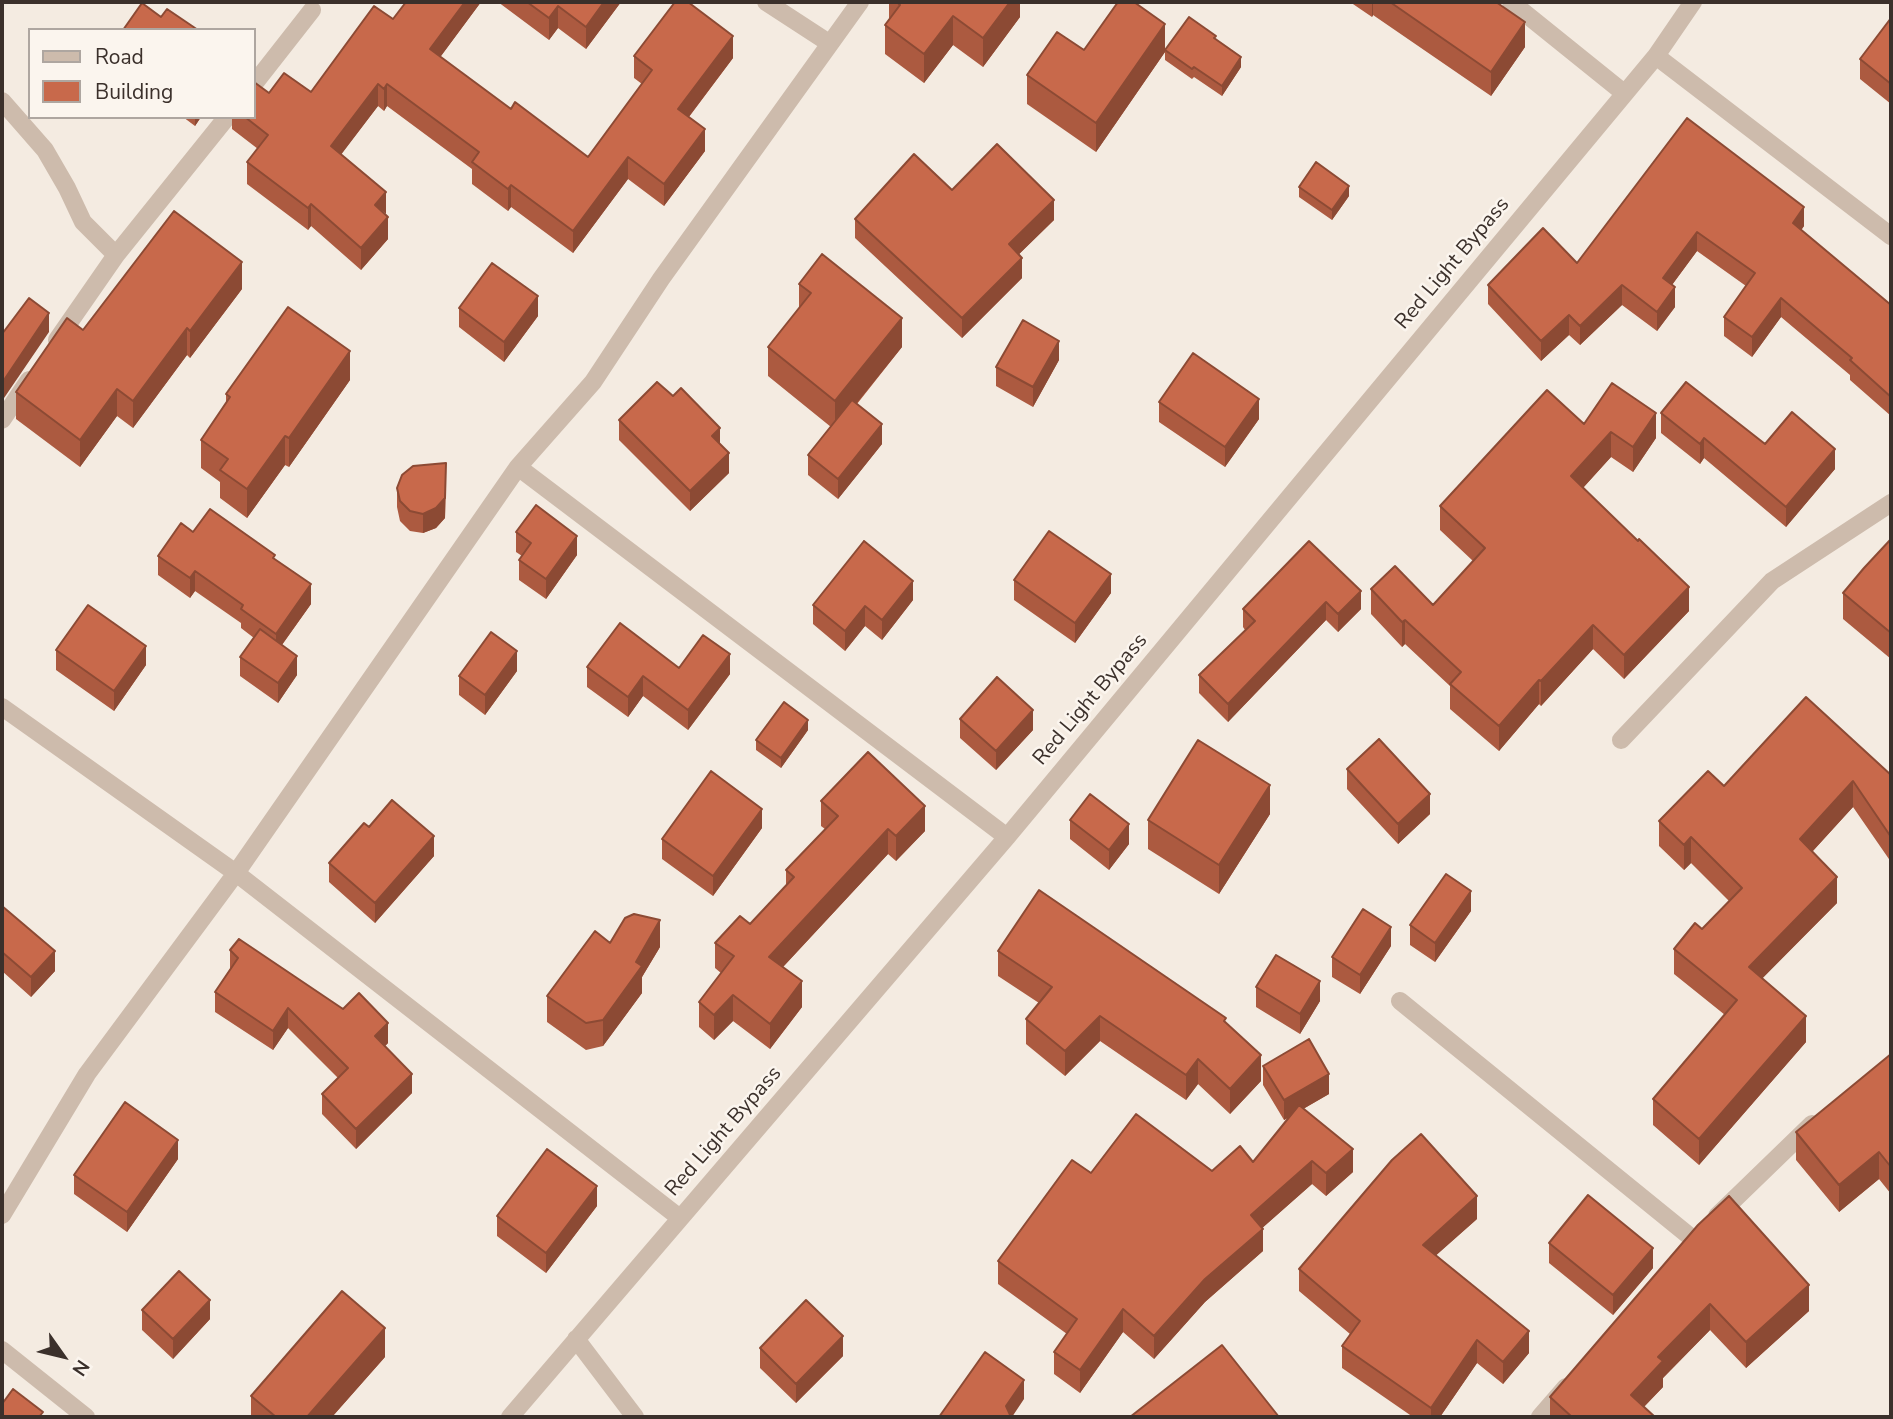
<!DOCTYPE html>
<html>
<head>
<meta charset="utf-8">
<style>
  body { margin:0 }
  #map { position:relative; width:1893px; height:1419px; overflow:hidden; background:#f4ebe1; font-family:"Nunito Sans",sans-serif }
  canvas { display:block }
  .frame { position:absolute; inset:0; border:4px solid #3b302b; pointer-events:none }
  .legend { position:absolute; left:28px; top:28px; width:228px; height:91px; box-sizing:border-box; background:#fbf5ee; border:2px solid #aea6a0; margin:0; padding:9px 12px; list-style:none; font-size:21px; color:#3b302b }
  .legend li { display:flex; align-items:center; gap:14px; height:35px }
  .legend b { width:35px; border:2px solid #aea6a0 }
  .north { position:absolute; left:28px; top:1321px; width:70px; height:70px; -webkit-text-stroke:5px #fbf5ee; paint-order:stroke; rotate:124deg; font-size:19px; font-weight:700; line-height:28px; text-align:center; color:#3b302b }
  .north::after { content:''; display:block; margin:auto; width:24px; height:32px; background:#3b302b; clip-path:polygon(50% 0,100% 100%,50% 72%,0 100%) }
</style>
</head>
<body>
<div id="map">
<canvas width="1893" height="1419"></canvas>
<div class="frame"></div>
<ul class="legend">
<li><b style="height:9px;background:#cdbbac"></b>Road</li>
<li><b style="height:19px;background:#c8694b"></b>Building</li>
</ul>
<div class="north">N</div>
</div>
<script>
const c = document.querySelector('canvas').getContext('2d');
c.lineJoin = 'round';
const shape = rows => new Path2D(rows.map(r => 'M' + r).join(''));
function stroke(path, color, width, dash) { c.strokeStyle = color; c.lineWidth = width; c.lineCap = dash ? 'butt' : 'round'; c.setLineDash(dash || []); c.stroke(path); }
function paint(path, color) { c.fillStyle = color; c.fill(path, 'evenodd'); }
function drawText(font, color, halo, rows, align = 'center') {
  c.font = font + ' "Nunito Sans",sans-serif'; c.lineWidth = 5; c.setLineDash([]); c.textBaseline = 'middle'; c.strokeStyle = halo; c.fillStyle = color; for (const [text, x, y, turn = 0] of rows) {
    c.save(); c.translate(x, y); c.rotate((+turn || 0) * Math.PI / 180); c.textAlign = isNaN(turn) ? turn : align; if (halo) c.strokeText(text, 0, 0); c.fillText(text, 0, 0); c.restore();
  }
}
stroke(shape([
  [766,2,829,43],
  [1511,2,1624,93],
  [1656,56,1891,236],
  [254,84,312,10],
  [2,101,45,150,67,188,83,222,116,255],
  [57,340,116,255,227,117],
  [2,420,29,380],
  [518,467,1007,837],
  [2,707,236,873,680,1218],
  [1621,740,1772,581,1891,503],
  [1400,1001,1693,1239],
  [2,1215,87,1074,236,873,518,467,593,382,661,279,860,2],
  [1717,1216,1812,1124],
  [576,1339,635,1417],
  [2,1350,86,1417],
  [510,1417,1007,837,1656,56,1693,2],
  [1540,1417,1566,1387]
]), '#cdbbac', 18);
paint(shape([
  [406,2,481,2,440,57,511,109,588,157,642,84,634,78,634,56,733,58,689,117,705,151,664,206,628,179,573,253,511,207,508,211,472,184,472,169,387,106,384,111,378,106,341,154,385,215,388,239,361,270,311,226,308,230,247,184,247,162,258,149,232,129,232,117,254,117,269,93,311,92,393,19],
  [498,2,621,2,586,49,558,28,549,40],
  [889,2,1020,2,1020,17,983,67,953,45,924,83,885,54,885,25,889,19],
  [1350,2,1496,2,1525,47,1491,96,1373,15,1372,17],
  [1891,18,1891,104,1860,79,1860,59],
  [1216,39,1241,67,1222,96,1194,77,1192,79,1165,60,1165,50],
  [1084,50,1165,52,1096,152,1027,104,1027,75],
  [183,117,201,117,195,126],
  [1687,118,1804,226,1801,230,1891,305,1891,416,1850,380,1850,375,1781,317,1752,357,1724,336,1724,317,1746,286,1697,251,1672,285,1675,307,1657,331,1622,305,1580,345,1569,335,1541,361,1488,304,1488,285,1577,263],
  [1299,187,1349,196,1332,220,1299,197],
  [952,190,1054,220,1019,254,1022,278,962,338,855,238,855,219],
  [799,284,902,347,857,404,882,444,838,499,808,475,808,455,831,427,768,376,768,347,799,308],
  [242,289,190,358,187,355,133,428,117,416,80,467,16,419,16,392,83,330],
  [459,308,538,316,504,362,459,327],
  [1059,360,1033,407,996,386,996,367],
  [350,380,289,467,285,465,247,518,220,498,220,482,201,468,201,440,226,403,226,394],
  [1159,402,1259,419,1225,467,1159,422],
  [1661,413,1765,444,1835,469,1786,527,1704,458,1700,464,1661,433],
  [619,420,720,445,729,473,690,511,619,440],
  [1584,424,1656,438,1633,472,1611,457,1583,488,1689,611,1624,679,1593,649,1541,706,1539,704,1499,751,1450,709,1450,686,1405,644,1402,647,1371,614,1371,589,1433,605,1473,561,1440,530,1440,506],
  [446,483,445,518,436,528,423,533,410,531,400,521,397,507,397,488],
  [193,532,275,560,311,604,282,645,297,675,278,703,240,676,240,657,254,638,241,628,241,623,195,591,190,598,158,575,158,556],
  [516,532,577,555,546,599,519,580,519,560,522,556,516,552],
  [1891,539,1891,659,1843,619,1843,593],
  [1309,541,1361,609,1338,632,1326,620,1228,722,1199,693,1199,675,1245,630,1243,627,1243,609],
  [1014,580,1111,593,1075,643,1014,600],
  [913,600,882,640,865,626,845,651,813,624,813,605],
  [56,650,146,665,114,711,56,670],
  [587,667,679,668,730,674,688,730,643,696,628,717,587,687],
  [517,671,485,715,459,695,459,676],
  [960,719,1033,730,996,770,960,738],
  [808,730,781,768,756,750,756,740],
  [1347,769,1430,814,1398,844,1347,789],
  [1891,775,1891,862,1853,807,1812,852,1837,903,1762,978,1806,1042,1699,1165,1653,1125,1653,1099,1725,1015,1674,974,1674,949,1702,929,1729,901,1691,863,1684,870,1659,846,1659,821,1724,786],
  [821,801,925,831,896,861,888,854,783,967,802,1007,770,1049,733,1021,714,1040,699,1027,699,1002,721,973,715,968,715,943,750,924,786,886,786,870,825,829,821,826],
  [1270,814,1219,894,1148,849,1148,820],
  [1070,820,1129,844,1109,870,1070,839],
  [369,827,434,856,375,923,329,882,329,863],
  [762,828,713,896,662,859,662,839],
  [2,906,55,971,31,997,2,971],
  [1471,911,1435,962,1410,945,1410,925],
  [610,943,660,947,642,977,642,993,603,1046,586,1050,547,1022,547,996],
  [1391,946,1360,994,1332,977,1332,957],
  [230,950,388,1043,385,1046,412,1093,356,1149,322,1114,322,1094,338,1078,288,1028,273,1050,215,1012,215,992,230,969],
  [998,951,1226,1023,1261,1081,1230,1114,1198,1084,1186,1100,1100,1041,1065,1076,1026,1044,1026,1019,1039,1003,998,976],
  [1256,987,1320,1001,1300,1034,1256,1007],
  [1891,1054,1891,1194,1879,1179,1839,1212,1796,1160,1796,1132],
  [1263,1066,1329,1094,1303,1109,1353,1172,1326,1196,1312,1184,1262,1228,1263,1251,1205,1302,1154,1359,1123,1332,1080,1393,1054,1374,1054,1352,1067,1334,998,1284,998,1261,1091,1173,1212,1171,1253,1162,1290,1117,1284,1120,1263,1085],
  [178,1159,127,1232,74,1194,74,1175],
  [597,1206,546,1273,497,1236,497,1216],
  [1477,1219,1436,1255,1529,1353,1503,1384,1477,1363,1440,1417,1413,1417,1342,1368,1342,1346,1350,1334,1299,1291,1299,1269],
  [1698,1225,1809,1311,1746,1368,1710,1330,1663,1378,1663,1387,1644,1407,1655,1417,1550,1417,1550,1397],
  [1549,1243,1653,1268,1613,1315,1549,1263],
  [142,1310,210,1319,173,1359,142,1330],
  [760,1348,843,1356,796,1403,760,1368],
  [385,1357,332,1417,251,1417,251,1396]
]), '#ac5a40');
paint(shape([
  [465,2,481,2,430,71,430,49],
  [604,2,621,2,586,49,586,27],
  [1010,2,1020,2,1020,17,983,67,983,38],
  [1372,2,1373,2,1373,15,1372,17],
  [558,6,558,28,549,40,549,18],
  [953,16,953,45,924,83,924,54],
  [1525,22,1525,47,1491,96,1491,72],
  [1165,24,1165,52,1096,152,1096,123],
  [733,36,733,58,678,131,678,109],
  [1241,57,1241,67,1222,96,1222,86],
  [378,84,378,106,331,168,331,146],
  [387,84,387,106,384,111,384,89],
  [195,117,201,117,195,126],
  [705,129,705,151,664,206,664,184],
  [628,157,628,179,573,253,573,231],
  [511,185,511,207,508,211,508,189],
  [1349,186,1349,196,1332,220,1332,210],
  [386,192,386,214,375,205],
  [1054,200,1054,220,1009,264,1009,244],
  [311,204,311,226,308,230,308,208],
  [1804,207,1804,226,1793,242,1793,223],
  [388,217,388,239,361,270,361,248],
  [1697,232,1697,251,1663,297,1663,278],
  [1022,258,1022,278,962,338,962,318],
  [242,262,242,289,190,358,190,331],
  [1622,285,1622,305,1580,345,1580,326],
  [1675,287,1675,307,1657,331,1657,312],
  [538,296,538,316,504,362,504,342],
  [1781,298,1781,317,1752,357,1752,337],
  [49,313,49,332,2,401,2,383],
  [1569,315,1569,335,1541,361,1541,341],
  [902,318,902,347,835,430,835,401],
  [187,328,187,355,133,428,133,401],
  [1059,341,1059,360,1033,407,1033,387],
  [350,351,350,380,289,467,289,438],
  [117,389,117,416,80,467,80,440],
  [1259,399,1259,419,1225,467,1225,447],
  [1656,413,1656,438,1633,472,1633,447],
  [882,424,882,444,838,499,838,479],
  [720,428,720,448,712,436],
  [1611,432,1611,457,1571,501,1571,476],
  [285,436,285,465,247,518,247,489],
  [1704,438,1704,458,1700,464,1700,444],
  [1835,449,1835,469,1786,527,1786,507],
  [729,453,729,473,690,511,690,491],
  [446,463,445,518,436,528,423,533,423,514],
  [577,536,577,555,546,599,546,579],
  [195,571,195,591,190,598,190,578],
  [1111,574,1111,593,1075,643,1075,623],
  [913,581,913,600,882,640,882,620],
  [311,584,311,604,276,653,276,634],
  [1689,587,1689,611,1624,679,1624,655],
  [1361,591,1361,609,1338,632,1338,614],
  [1326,602,1326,620,1228,722,1228,704],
  [865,606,865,626,845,651,845,631],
  [1405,620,1405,644,1402,647,1402,622],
  [1593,625,1593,649,1541,706,1541,681],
  [146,646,146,665,114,711,114,691],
  [517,651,517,671,485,715,485,695],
  [730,654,730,674,688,730,688,710],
  [297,656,297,675,278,703,278,683],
  [643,676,643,696,628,717,628,697],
  [1539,680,1539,704,1499,751,1499,726],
  [1033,710,1033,730,996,770,996,751],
  [808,720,808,730,781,768,781,758],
  [1853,781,1853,807,1800,865,1800,839],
  [1270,785,1270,814,1219,894,1219,865],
  [1430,794,1430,814,1398,844,1398,824],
  [925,806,925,831,896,861,896,836],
  [762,809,762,828,713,896,713,876],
  [1129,824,1129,844,1109,870,1109,850],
  [888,829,888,854,769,982,769,957],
  [434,836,434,856,375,923,375,903],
  [1691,837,1691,863,1684,870,1684,845],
  [1837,877,1837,903,1749,992,1749,967],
  [1471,891,1471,911,1435,962,1435,943],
  [660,920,660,947,642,977,642,993,603,1046,603,1020],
  [1391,927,1391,946,1360,994,1360,975],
  [55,951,55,971,31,997,31,977],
  [802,981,802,1007,770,1049,770,1024],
  [1320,981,1320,1001,1300,1034,1300,1014],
  [733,995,733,1021,714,1040,714,1015],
  [288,1008,288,1028,273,1050,273,1031],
  [1100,1016,1100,1041,1065,1076,1065,1051],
  [1806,1016,1806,1042,1699,1165,1699,1139],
  [388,1023,388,1043,375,1056,375,1036],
  [1261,1055,1261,1081,1230,1114,1230,1089],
  [1198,1059,1198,1084,1186,1100,1186,1075],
  [412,1074,412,1093,356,1149,356,1129],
  [1329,1074,1329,1094,1284,1120,1284,1100],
  [178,1140,178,1159,127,1232,127,1212],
  [1353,1149,1353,1172,1326,1196,1326,1173],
  [1879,1152,1879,1179,1839,1212,1839,1185],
  [1312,1161,1312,1184,1251,1238,1251,1215],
  [597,1186,597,1206,546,1273,546,1253],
  [1477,1196,1477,1219,1423,1267,1423,1245],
  [1263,1229,1263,1251,1205,1302,1154,1359,1154,1336,1205,1279],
  [1653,1248,1653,1268,1613,1315,1613,1295],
  [1809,1285,1809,1311,1746,1368,1746,1342],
  [210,1300,210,1319,173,1359,173,1339],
  [1710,1304,1710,1330,1663,1378,1663,1387,1634,1417,1631,1395,1658,1357],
  [1123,1309,1123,1332,1080,1393,1080,1370],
  [385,1328,385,1357,332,1417,307,1417],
  [1529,1331,1529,1353,1503,1384,1503,1362],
  [843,1336,843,1356,796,1403,796,1384],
  [1477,1340,1477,1363,1440,1417,1431,1417,1431,1408],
  [1024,1380,1024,1399,1012,1417,1006,1417,1006,1406]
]), '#8c4a34');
const building = shape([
  [406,2,465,2,430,49,511,109,515,102,588,157,652,70,634,56,675,2,688,2,733,36,678,109,705,129,664,184,628,157,573,231,511,185,508,189,472,162,479,152,387,84,384,89,378,84,331,146,386,192,375,205,388,217,361,248,311,204,308,208,247,162,268,135,245,117,254,117,254,82,269,93,284,73,311,92,374,6,393,19,406,2],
  [527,2,604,2,586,27,558,6,549,18,527,2],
  [897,2,1010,2,983,38,953,16,924,54,885,25,900,5,897,2],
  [1118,2,1134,2,1165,24,1096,123,1027,75,1057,32,1084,50,1118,2],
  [1390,2,1496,2,1525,22,1491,72,1390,2],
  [142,3,161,17,167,9,198,30,123,30,142,3],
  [1189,17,1216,36,1214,38,1241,57,1222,86,1194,67,1192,69,1165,50,1189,17],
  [1891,18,1891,84,1860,59,1891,18],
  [1687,118,1804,207,1793,223,1891,305,1891,397,1850,360,1852,358,1781,298,1752,337,1724,317,1755,273,1697,232,1663,278,1675,287,1657,312,1622,285,1580,326,1569,315,1541,341,1488,285,1543,228,1577,263,1687,118],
  [997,144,1054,200,1009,244,1022,258,962,318,855,219,914,154,952,190,997,144],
  [1316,162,1349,186,1332,210,1299,187,1316,162],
  [174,211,242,262,190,331,187,328,133,401,117,389,80,440,16,392,67,318,83,330,174,211],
  [822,254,902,318,835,401,768,347,811,293,799,284,822,254],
  [492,263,538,296,504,342,459,308,492,263],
  [29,298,49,313,2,383,2,334,29,298],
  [288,307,350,351,289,438,285,436,247,489,220,470,228,459,201,440,230,397,226,394,288,307],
  [1023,320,1059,341,1033,387,996,367,1023,320],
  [1193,353,1259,399,1225,447,1159,402,1193,353],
  [657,382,673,396,681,388,720,428,712,436,729,453,690,491,619,420,657,382],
  [1686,382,1765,444,1792,412,1835,449,1786,507,1704,438,1700,444,1661,413,1686,382],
  [1612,383,1656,413,1633,447,1611,432,1571,476,1638,541,1639,539,1689,587,1624,655,1593,625,1541,681,1539,680,1499,726,1450,684,1461,672,1405,620,1402,622,1371,589,1395,566,1433,605,1485,548,1440,506,1547,390,1584,424,1612,383],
  [852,400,882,424,838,479,808,455,852,400],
  [446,463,445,498,436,508,423,514,410,511,400,501,397,488,402,475,413,466,446,463],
  [536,505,577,536,546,579,519,560,531,543,516,532,536,505],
  [210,509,275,555,273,558,311,584,276,634,241,609,243,605,195,571,190,578,158,556,181,523,193,532,210,509],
  [1049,531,1111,574,1075,623,1014,580,1049,531],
  [1891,539,1891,633,1843,593,1864,568,1891,539],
  [864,541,913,581,882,620,865,606,845,631,813,605,864,541],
  [1309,541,1361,591,1338,614,1326,602,1228,704,1199,675,1255,621,1243,609,1309,541],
  [88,605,146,646,114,691,56,650,88,605],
  [620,623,679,668,703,635,730,654,688,710,643,676,628,697,587,667,620,623],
  [260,629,297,656,278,683,240,657,260,629],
  [491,632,517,651,485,695,459,676,491,632],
  [997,677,1033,710,996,751,960,719,997,677],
  [1806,697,1891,775,1891,837,1853,781,1800,839,1837,877,1749,967,1806,1016,1699,1139,1653,1099,1737,1000,1674,949,1695,923,1702,929,1742,888,1691,837,1684,845,1659,821,1708,771,1724,786,1806,697],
  [784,702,808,720,781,758,756,740,784,702],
  [1379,739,1430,794,1398,824,1347,769,1379,739],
  [1198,740,1270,785,1219,865,1148,820,1198,740],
  [868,752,925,806,896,836,888,829,769,957,802,981,770,1024,733,995,714,1015,699,1002,734,956,715,943,740,916,750,924,794,877,786,870,838,816,821,801,868,752],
  [711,771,762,809,713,876,662,839,711,771],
  [1090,794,1129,824,1109,850,1070,820,1090,794],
  [392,800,434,836,375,903,329,863,364,823,369,827,392,800],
  [1446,874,1471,891,1435,943,1410,925,1446,874],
  [1039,890,1226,1018,1224,1021,1261,1055,1230,1089,1198,1059,1186,1075,1100,1016,1065,1051,1026,1019,1052,987,998,951,1039,890],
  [2,906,55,951,31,977,2,952,2,906],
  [1363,909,1391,927,1360,975,1332,957,1363,909],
  [634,914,660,920,636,962,642,966,603,1020,586,1023,547,996,595,931,610,943,625,918,634,914],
  [239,939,343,1009,359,993,388,1023,375,1036,412,1074,356,1129,322,1094,348,1068,288,1008,273,1031,215,992,238,958,230,950,239,939],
  [1276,955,1320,981,1300,1014,1256,987,1276,955],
  [1309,1039,1329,1074,1284,1100,1263,1066,1309,1039],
  [1891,1054,1891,1167,1879,1152,1839,1185,1796,1132,1891,1054],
  [125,1102,178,1140,127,1212,74,1175,125,1102],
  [1299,1105,1353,1149,1326,1173,1312,1161,1251,1215,1263,1229,1205,1279,1154,1336,1123,1309,1080,1370,1054,1352,1077,1319,998,1261,1072,1160,1091,1173,1136,1114,1212,1171,1240,1146,1253,1162,1299,1105],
  [1421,1134,1477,1196,1423,1245,1529,1331,1503,1362,1477,1340,1431,1408,1342,1346,1360,1321,1299,1269,1392,1160,1421,1134],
  [547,1149,597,1186,546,1253,497,1216,547,1149],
  [1588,1195,1653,1248,1613,1295,1549,1243,1588,1195],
  [1729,1196,1809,1285,1746,1342,1710,1304,1658,1357,1663,1361,1631,1395,1655,1417,1572,1417,1550,1397,1698,1225,1729,1196],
  [179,1271,210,1300,173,1339,142,1310,179,1271],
  [342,1291,385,1328,307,1417,276,1417,251,1396,342,1291],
  [806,1300,843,1336,796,1384,760,1348,806,1300],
  [1222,1345,1279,1417,1130,1417,1222,1345],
  [985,1352,1024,1380,1006,1406,1011,1417,939,1417,985,1352],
  [13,1389,43,1412,39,1417,2,1417,2,1404,13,1389]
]);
paint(building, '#c8694b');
stroke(building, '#8c4a34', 2);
drawText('21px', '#3b302b', '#fbf5ee', [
  ["Red Light Bypass",1453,264,-50],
  ["Red Light Bypass",1091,700,-50],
  ["Red Light Bypass",724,1132,-49]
]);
</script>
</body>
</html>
